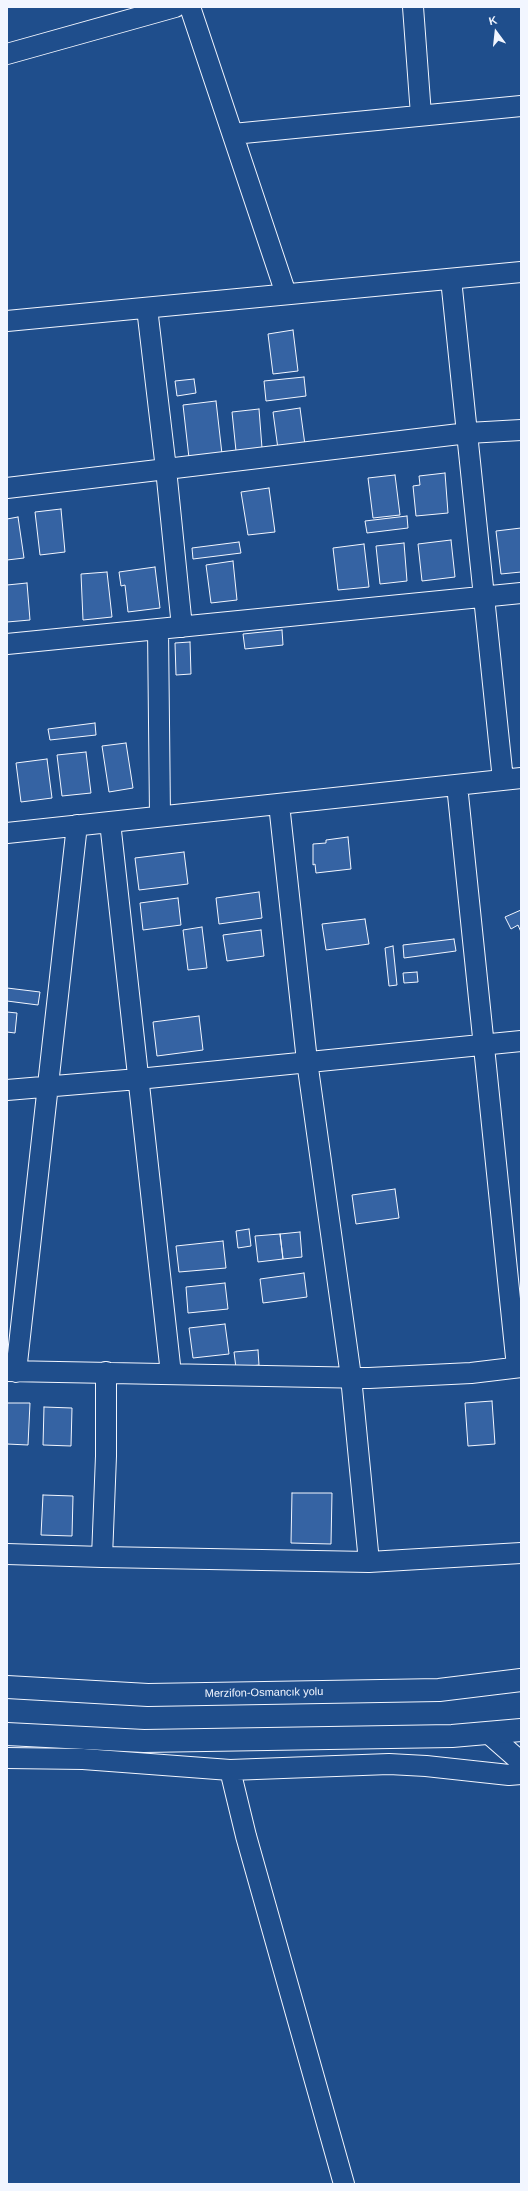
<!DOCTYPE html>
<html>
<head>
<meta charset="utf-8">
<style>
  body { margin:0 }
  #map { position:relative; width:528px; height:2191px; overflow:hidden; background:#1f4e8c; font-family:Helvetica,sans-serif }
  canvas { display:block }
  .frame { position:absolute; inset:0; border:8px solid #f2f6ff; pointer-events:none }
  .north { position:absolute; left:476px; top:12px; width:40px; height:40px; -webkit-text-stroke:3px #1f4e8c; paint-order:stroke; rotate:345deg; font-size:11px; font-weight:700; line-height:16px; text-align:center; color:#f2f6ff }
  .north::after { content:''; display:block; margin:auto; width:14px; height:18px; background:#f2f6ff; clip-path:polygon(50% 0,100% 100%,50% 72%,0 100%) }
</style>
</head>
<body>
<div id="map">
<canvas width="528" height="2191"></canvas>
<div class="frame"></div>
<div class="north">K</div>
</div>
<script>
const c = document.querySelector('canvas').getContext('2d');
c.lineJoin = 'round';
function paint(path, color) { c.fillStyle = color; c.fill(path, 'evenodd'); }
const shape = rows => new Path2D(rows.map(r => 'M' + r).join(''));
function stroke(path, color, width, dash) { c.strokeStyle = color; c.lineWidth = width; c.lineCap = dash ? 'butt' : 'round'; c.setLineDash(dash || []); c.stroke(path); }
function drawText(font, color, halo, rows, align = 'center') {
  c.font = font + ' Helvetica,sans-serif'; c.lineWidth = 3; c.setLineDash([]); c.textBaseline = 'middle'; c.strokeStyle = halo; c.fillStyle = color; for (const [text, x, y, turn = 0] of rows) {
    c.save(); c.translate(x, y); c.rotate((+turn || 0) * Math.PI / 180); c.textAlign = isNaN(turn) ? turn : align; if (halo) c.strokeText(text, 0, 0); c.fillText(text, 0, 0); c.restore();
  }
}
const building = shape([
  [293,330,298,371,273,374,268,334,293,330],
  [304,377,306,396,266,401,264,381,304,377],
  [194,379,196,393,177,396,175,381,194,379],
  [216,401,222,454,189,458,183,405,216,401],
  [300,408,305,445,278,449,273,412,300,408],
  [259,409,262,448,236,451,232,412,259,409],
  [445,473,448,513,416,516,413,486,420,485,419,476,445,473],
  [395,475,400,515,373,518,368,478,395,475],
  [269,488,275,532,248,535,241,492,269,488],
  [61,509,65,552,40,555,35,512,61,509],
  [407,516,408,528,367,533,365,521,407,516],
  [18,517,24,558,7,560,7,519,18,517],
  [521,528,521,572,501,574,496,531,521,528],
  [451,540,455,577,422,581,418,544,451,540],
  [239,542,241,553,193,559,192,548,239,542],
  [404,543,407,581,380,584,376,546,404,543],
  [364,544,369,587,338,590,333,548,364,544],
  [233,561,237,600,211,603,206,565,233,561],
  [155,567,160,608,128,612,125,585,121,586,119,572,155,567],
  [107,572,112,617,83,620,81,574,107,572],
  [27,583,30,620,7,622,7,585,27,583],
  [282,630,283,645,245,649,243,634,282,630],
  [190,642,191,674,176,675,175,643,190,642],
  [95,723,96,735,50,740,48,729,95,723],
  [126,743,133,788,109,792,102,746,126,743],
  [86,752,91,793,62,796,57,755,86,752],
  [47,759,52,798,21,802,16,763,47,759],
  [348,837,351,869,316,873,315,864,313,865,313,844,326,843,326,840,348,837],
  [184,852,188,884,139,890,135,858,184,852],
  [259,892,262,918,219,924,216,898,259,892],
  [178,898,181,925,143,930,140,903,178,898],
  [521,910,521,932,518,925,511,929,505,917,521,910],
  [365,919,369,944,326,950,322,924,365,919],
  [202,927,207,968,188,970,183,930,202,927],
  [261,930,264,956,227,961,223,935,261,930],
  [454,939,456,951,404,958,403,945,454,939],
  [393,946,397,985,389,986,385,948,393,946],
  [417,972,418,982,404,983,403,973,417,972],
  [7,988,40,992,38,1005,7,1001,7,988],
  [7,1012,17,1013,15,1033,7,1032,7,1012],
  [199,1016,203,1050,157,1056,153,1022,199,1016],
  [395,1189,399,1218,356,1224,352,1195,395,1189],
  [249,1229,251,1246,238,1248,236,1231,249,1229],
  [300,1232,302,1257,283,1259,280,1234,300,1232],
  [280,1234,283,1259,258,1262,255,1236,280,1234],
  [223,1241,226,1268,179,1272,176,1246,223,1241],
  [304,1273,307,1297,263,1303,260,1279,304,1273],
  [225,1283,228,1309,188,1313,186,1287,225,1283],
  [225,1324,229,1354,193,1358,189,1328,225,1324],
  [258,1350,259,1365,236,1368,234,1352,258,1350],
  [492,1401,495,1444,468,1446,465,1403,492,1401],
  [7,1403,30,1403,28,1445,7,1444,7,1403],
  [44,1407,72,1408,71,1446,43,1445,44,1407],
  [292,1493,332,1493,331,1544,291,1543,292,1493],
  [43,1495,73,1496,72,1536,41,1535,43,1495]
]);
paint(building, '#3563a3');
stroke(building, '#f2f6ff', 1);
const minor = shape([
  [190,7,286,294],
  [413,7,421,115],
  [7,54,175,7],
  [233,134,521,106],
  [451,279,503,780],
  [147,308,166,469,182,627],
  [7,321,521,272],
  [7,488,468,433,521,430],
  [158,629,160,816],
  [7,644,521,593],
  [457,785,517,1367],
  [279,804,307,1061,351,1377,369,1562],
  [110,822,171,1374],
  [7,833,521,778],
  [7,1090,138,1079,521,1041],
  [7,1371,369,1378,471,1373,521,1367],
  [16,1372,77,825],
  [7,1554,102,1557,106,1456,106,1372],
  [102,1557,369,1562,521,1553],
  [488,1733,521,1762],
  [7,1758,83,1759,230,1770,389,1764,426,1766,509,1775,521,1774],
  [230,1770,246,1836,344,2184]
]);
const highway = shape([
  [7,1687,148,1695,439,1690,521,1680],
  [7,1734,144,1741,452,1736,521,1730]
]);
stroke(minor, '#f2f6ff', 22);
stroke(highway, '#f2f6ff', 24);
stroke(minor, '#1f4e8c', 20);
stroke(highway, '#1f4e8c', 22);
drawText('11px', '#f2f6ff', '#1f4e8c', [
  ["Merzifon-Osmancık yolu",264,1693,-1]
]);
</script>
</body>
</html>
